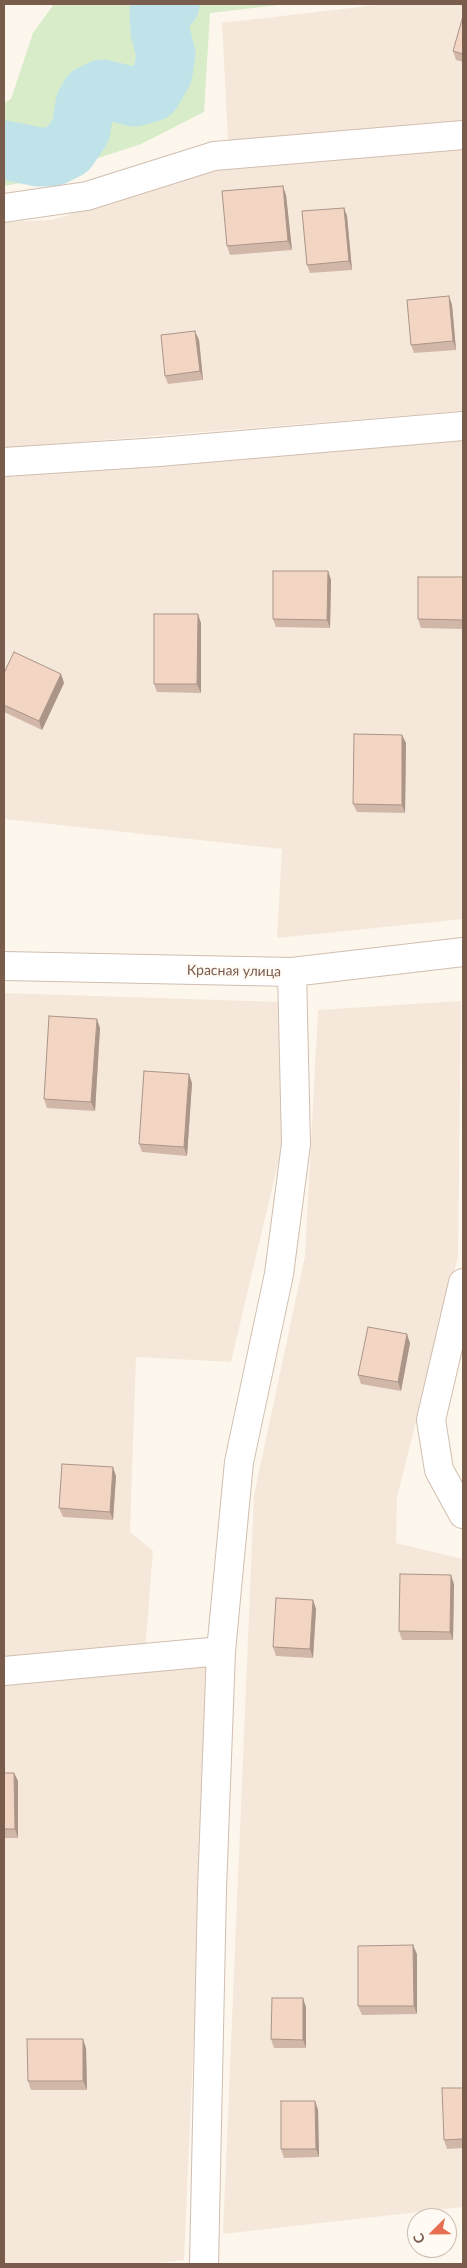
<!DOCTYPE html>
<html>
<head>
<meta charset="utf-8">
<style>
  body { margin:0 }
  #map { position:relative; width:467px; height:2268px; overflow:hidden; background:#fdf6ec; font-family:Lato,sans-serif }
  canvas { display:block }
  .frame { position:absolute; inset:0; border:5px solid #7a5c4d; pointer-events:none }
  .north { position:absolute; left:407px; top:2208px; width:50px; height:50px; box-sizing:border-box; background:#fffaf3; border:1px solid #cabbb1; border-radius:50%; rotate:247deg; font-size:14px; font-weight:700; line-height:20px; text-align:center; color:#7a5c4d }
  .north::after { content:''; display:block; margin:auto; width:18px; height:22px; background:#e76f51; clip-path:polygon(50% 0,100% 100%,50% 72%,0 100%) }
</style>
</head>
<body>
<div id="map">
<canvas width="467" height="2268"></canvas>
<div class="frame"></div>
<div class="north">С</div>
</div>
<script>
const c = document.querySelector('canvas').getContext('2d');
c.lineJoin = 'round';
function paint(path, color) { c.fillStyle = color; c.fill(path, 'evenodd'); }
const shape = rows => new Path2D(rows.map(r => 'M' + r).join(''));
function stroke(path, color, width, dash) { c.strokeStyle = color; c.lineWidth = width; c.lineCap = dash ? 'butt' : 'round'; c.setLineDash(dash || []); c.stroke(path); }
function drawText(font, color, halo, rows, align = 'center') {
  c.font = font + ' Lato,sans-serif'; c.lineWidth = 4; c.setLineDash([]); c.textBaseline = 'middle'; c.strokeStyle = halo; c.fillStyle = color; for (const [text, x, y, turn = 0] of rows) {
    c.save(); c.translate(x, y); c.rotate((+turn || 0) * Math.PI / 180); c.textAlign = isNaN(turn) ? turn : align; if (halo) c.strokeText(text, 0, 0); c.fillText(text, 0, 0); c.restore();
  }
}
paint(shape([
  [385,4,463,4,463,411,4,448,4,222,52,220,229,163,222,23],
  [463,441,463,919,277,938,282,849,4,819,4,467],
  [4,993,281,1002,283,1142,231,1362,136,1357,130,1532,153,1551,144,1666,210,1666,184,2260,148,2264,4,2264],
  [461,1001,458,1257,397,1497,396,1543,463,1559,463,2207,223,2234,254,1495,305,1256,318,1010]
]), '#f5e8da');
paint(shape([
  [54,4,287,4,210,13,204,112,141,144,26,182,4,186,4,103,11,99,33,33]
]), '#d8ecc9');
stroke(shape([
  [4,150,39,157,52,157,68,149,81,130,85,104,90,95,102,89,135,97,152,92,163,73,166,54,160,31,159,14,170,4]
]), '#bfe3e8', 59);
const minor = shape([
  [4,208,87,196,214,156,463,135],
  [4,462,159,452,463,426],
  [4,966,292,972,463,952],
  [463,1283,431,1420,439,1470,463,1514],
  [4,1671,221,1651],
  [204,2264,212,1890,221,1651,239,1462,279,1274,296,1144,292,972]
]);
stroke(minor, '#d1beb0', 30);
stroke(minor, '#fff', 28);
paint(shape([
  [463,16,463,62,456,60,453,51],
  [286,195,292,250,230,255,227,246],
  [344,208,347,216,352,270,310,273,307,265],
  [449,296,452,305,456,350,414,353,411,345],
  [199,340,203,380,168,384,165,376],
  [328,571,331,580,330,628,276,627,273,619],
  [463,577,463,629,421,628,418,619],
  [201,623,201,693,157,692,154,684],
  [4,673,61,674,64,683,42,730,4,712],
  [402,735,406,743,405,813,357,812,353,804],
  [100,1028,95,1111,47,1108,44,1099],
  [192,1083,187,1156,142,1152,139,1144],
  [410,1343,401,1391,361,1384,358,1375],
  [116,1476,113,1520,63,1517,59,1508],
  [454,1584,453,1640,402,1640,399,1631],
  [313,1600,316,1609,313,1658,276,1656,273,1647],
  [4,1773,14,1773,18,1781,18,1838,4,1838],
  [417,1954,417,2014,362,2015,358,2006],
  [306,2007,306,2048,274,2048,271,2039],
  [86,2048,87,2090,31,2090,28,2081],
  [463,2088,463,2148,447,2149,444,2140],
  [315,2101,318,2110,319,2157,284,2158,281,2149]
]), '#d1b7a8');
paint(shape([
  [283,186,286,195,292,250,288,241],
  [344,208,347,216,352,270,349,261],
  [449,296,452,305,456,350,453,341],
  [195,331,199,340,203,380,200,371],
  [328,571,331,580,330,628,327,620],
  [198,614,201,623,201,693,197,684],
  [61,674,64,683,42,730,39,721],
  [402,735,406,743,405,813,402,805],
  [97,1019,100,1028,95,1111,91,1102],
  [189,1074,192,1083,187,1156,184,1147],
  [407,1334,410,1343,401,1391,398,1382],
  [113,1467,116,1476,113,1520,110,1512],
  [451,1575,454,1584,453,1640,450,1632],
  [313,1600,316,1609,313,1658,310,1649],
  [14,1773,18,1781,18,1838,15,1829],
  [413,1945,417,1954,417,2014,414,2006],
  [303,1998,306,2007,306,2048,303,2040],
  [83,2039,86,2048,87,2090,83,2081],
  [315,2101,318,2110,319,2157,316,2149]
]), '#aa9588');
const building = shape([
  [463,16,463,54,453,51,463,16],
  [283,186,288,241,227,246,222,191,283,186],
  [344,208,349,261,307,265,302,211,344,208],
  [449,296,453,341,411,345,407,300,449,296],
  [195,331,200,371,165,376,161,335,195,331],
  [273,571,328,571,327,620,273,619,273,571],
  [418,577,463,577,463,620,418,619,418,577],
  [154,614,198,614,197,684,154,684,154,614],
  [14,652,61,674,39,721,4,705,4,673,14,652],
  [354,734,402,735,402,805,353,804,354,734],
  [49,1016,97,1019,91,1102,44,1099,49,1016],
  [144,1071,189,1074,184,1147,139,1144,144,1071],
  [368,1327,407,1334,398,1382,358,1375,368,1327],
  [62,1464,113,1467,110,1512,59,1508,62,1464],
  [400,1574,451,1575,450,1632,399,1631,400,1574],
  [276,1598,313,1600,310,1649,273,1647,276,1598],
  [4,1773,14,1773,15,1829,4,1829,4,1773],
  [413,1945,414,2006,358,2006,358,1946,413,1945],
  [272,1998,303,1998,303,2040,271,2039,272,1998],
  [27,2039,83,2039,83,2081,28,2081,27,2039],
  [442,2088,463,2088,463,2139,444,2140,442,2088],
  [281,2101,315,2101,316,2149,281,2149,281,2101]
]);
paint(building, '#f3d5c3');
stroke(building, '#aa9588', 1);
drawText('14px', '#7a5c4d', '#fffaf3', [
  ["Красная улица",234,971,1]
]);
</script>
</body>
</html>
